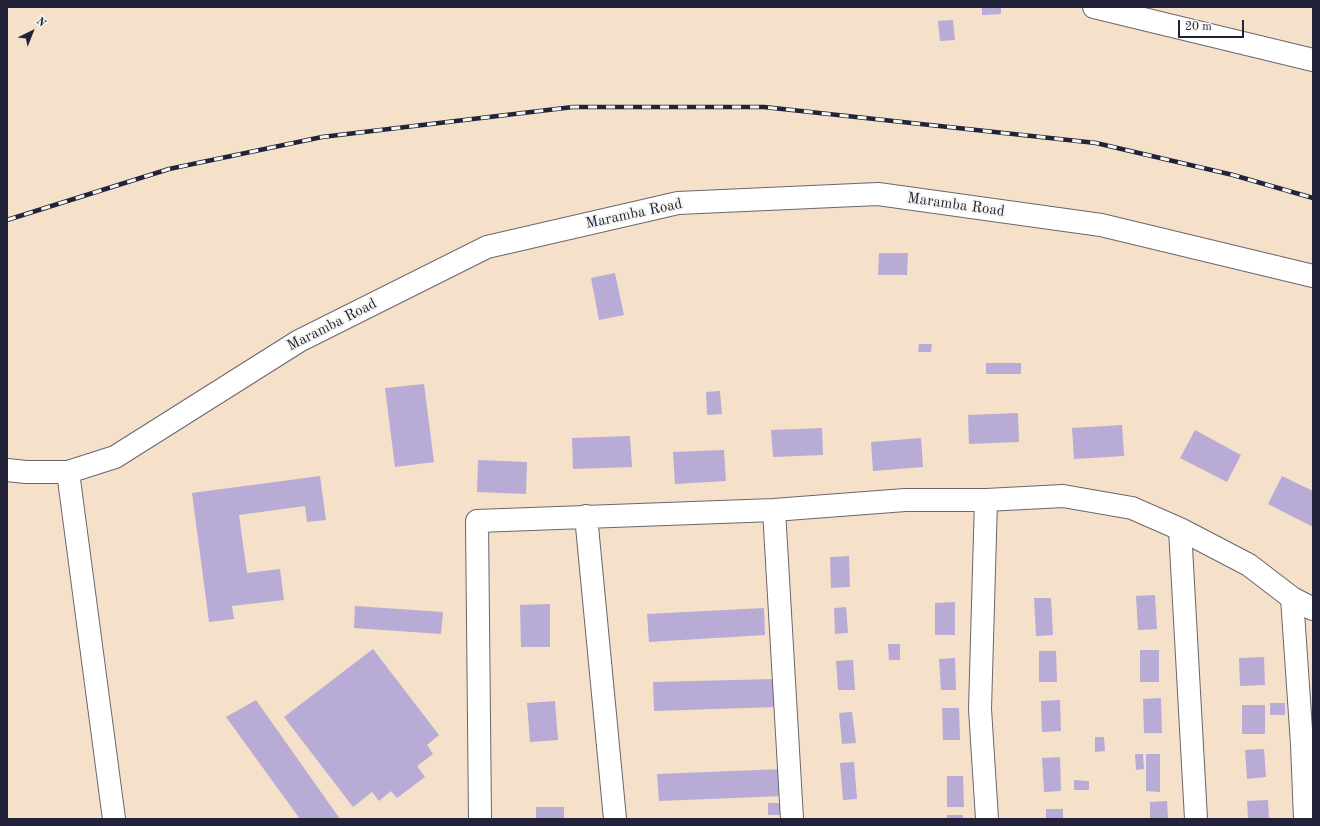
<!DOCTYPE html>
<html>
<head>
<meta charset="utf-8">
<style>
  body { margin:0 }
  #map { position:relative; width:1320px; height:826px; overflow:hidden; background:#f5e1c9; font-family:"Old Standard TT",serif }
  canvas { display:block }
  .frame { position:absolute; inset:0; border:8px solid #22223b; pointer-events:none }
  .north { position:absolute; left:12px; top:12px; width:40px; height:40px; -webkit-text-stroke:3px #f6f6f2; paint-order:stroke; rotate:43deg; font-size:11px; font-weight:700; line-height:16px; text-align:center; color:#22223b }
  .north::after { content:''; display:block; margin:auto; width:14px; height:18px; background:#22223b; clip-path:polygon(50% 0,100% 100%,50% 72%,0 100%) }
  .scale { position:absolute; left:1178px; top:20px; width:66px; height:18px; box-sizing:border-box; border:2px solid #22223b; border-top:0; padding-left:5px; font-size:12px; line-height:14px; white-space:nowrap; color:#22223b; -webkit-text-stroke:3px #f6f6f2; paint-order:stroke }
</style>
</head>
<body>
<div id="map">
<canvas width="1320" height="826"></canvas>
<div class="frame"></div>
<div class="north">N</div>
<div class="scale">20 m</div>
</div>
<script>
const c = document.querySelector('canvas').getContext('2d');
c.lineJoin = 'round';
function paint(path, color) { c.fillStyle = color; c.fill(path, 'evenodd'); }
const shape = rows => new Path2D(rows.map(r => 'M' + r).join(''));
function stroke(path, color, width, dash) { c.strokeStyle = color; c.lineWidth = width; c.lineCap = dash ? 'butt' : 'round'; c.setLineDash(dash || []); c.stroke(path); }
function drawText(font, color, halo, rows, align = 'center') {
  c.font = font + ' "Old Standard TT",serif'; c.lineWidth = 4; c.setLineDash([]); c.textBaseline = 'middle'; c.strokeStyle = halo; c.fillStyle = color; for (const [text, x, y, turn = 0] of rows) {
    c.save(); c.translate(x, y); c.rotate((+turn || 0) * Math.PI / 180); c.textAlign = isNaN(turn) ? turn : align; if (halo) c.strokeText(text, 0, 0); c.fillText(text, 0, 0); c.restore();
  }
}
paint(shape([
  [982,7,1001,7,1001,14,982,15],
  [953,20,955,40,940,41,938,21],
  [879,253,908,253,907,275,878,275],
  [615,273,624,315,599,320,591,278],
  [919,344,932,344,931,352,918,352],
  [986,363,1021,363,1021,374,986,374],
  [424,384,434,462,395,467,385,388],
  [720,391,722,414,707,415,706,392],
  [1018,413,1019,442,969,444,968,415],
  [1122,425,1124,456,1074,459,1072,428],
  [822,428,823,455,773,457,771,430],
  [1195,430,1241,455,1227,482,1180,458],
  [630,436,632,467,573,469,572,438],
  [921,438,923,467,873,471,871,442],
  [724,450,726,481,675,484,673,452],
  [478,460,527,462,526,494,477,492],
  [320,476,326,520,307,522,305,506,239,515,247,573,280,569,284,600,232,606,234,619,209,622,192,493],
  [1282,476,1313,491,1313,527,1268,504],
  [849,556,850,587,831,588,830,557],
  [1155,595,1157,629,1138,630,1136,596],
  [1034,598,1051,598,1053,635,1036,636],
  [955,602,955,635,935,635,935,603],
  [550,604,550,647,521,647,520,605],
  [355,606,443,612,441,634,354,628],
  [846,607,848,633,835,634,834,608],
  [764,608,765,635,649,642,647,614],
  [888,644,900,644,900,660,889,660],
  [373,649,439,735,427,745,433,754,417,766,425,777,397,798,391,791,379,801,372,792,353,807,284,717],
  [1140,650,1159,650,1159,682,1140,682],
  [1039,651,1056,651,1057,682,1039,682],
  [1264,657,1265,685,1240,686,1239,658],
  [955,658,956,690,941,690,939,659],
  [853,660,855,690,838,690,836,661],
  [775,679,776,707,654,711,653,682],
  [1161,698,1162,733,1144,733,1143,699],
  [256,700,340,819,300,819,226,717],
  [1060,700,1061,731,1042,732,1041,701],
  [555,701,558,740,530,742,527,703],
  [1270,703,1285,703,1285,715,1270,715],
  [1242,705,1265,705,1265,734,1242,734],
  [942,708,959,708,960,740,943,740],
  [852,712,856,743,842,744,839,713],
  [1095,737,1104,737,1105,751,1095,752],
  [1264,749,1266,777,1247,779,1245,750],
  [1135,754,1143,754,1144,769,1136,770],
  [1146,754,1160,754,1160,792,1146,791],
  [1060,757,1061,791,1044,792,1042,758],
  [854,762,857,799,843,800,840,763],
  [783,769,784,796,659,801,657,774],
  [947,776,963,776,964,807,947,807],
  [1074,780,1089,781,1089,790,1074,790],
  [1268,800,1269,819,1248,819,1247,801],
  [1167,801,1168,819,1150,819,1150,802],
  [768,803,787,803,788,815,768,815],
  [536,807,564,807,564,819,536,819],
  [1046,809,1063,809,1063,819,1046,819],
  [947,815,963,815,963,819,947,819]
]), '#b8abd6');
const minor = shape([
  [1094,7,1313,60],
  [7,470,26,472,68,472,115,457,299,341,487,247,678,203,878,194,1101,225,1313,276],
  [68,472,114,819],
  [986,500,980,709,987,819],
  [774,510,792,819],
  [586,516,615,819],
  [1180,529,1196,819],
  [1292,598,1302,744,1305,819],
  [480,819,477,521,774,510,905,500,986,500,1063,496,1132,508,1180,529,1249,565,1292,598,1313,609]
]);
stroke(minor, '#6c656d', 24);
stroke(minor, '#fff', 22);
const rail = shape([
  [7,220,169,169,322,137,573,107,764,107,1096,143,1233,175,1313,198]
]);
stroke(rail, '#22223b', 4.5);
stroke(rail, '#f6f6f2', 3, [9]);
drawText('15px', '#22223b', '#f6f6f2', [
  ["Maramba Road",956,205,8],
  ["Maramba Road",634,214,-12],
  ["Maramba Road",332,325,-27]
]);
</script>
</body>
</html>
